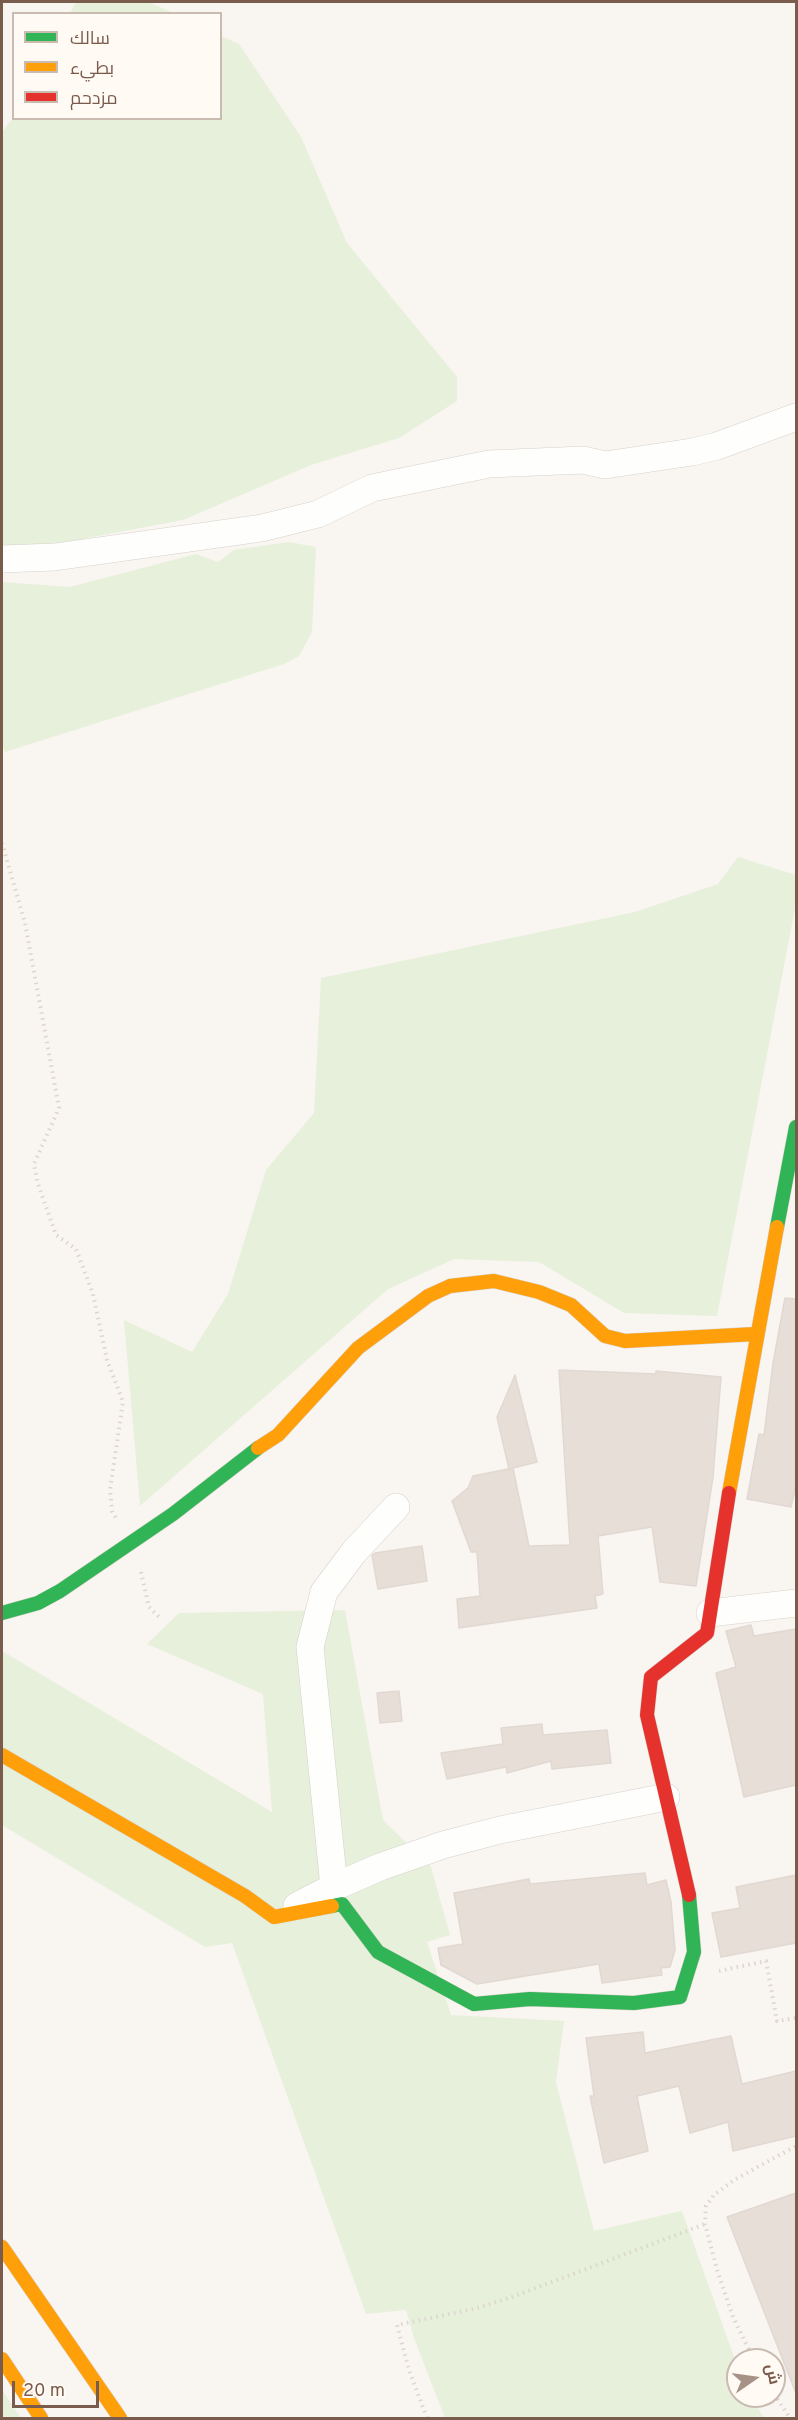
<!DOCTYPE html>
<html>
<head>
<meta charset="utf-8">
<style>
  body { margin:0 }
  #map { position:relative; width:798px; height:2420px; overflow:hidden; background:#f9f5f0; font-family:Overpass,Cairo,sans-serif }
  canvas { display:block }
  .frame { position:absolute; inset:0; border:3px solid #7a5c4d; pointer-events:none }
  .legend { position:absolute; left:12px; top:12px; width:210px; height:108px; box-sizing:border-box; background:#fffaf3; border:2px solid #cabbb1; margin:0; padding:8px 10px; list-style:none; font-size:18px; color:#7a5c4d }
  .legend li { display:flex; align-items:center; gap:12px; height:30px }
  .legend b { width:30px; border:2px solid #cabbb1 }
  .north { position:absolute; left:726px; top:2348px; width:60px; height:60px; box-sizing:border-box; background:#fffaf3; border:2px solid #cabbb1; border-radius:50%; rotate:77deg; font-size:16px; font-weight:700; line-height:24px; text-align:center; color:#7a5c4d }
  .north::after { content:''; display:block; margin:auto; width:21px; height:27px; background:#a69286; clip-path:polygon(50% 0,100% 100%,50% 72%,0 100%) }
  .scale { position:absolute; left:12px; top:2381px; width:87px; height:27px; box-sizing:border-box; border:3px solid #7a5c4d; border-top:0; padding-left:8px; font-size:18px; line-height:21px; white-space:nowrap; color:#7a5c4d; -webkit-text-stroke:4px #fffaf3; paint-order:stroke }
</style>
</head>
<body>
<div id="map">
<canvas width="798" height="2420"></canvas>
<div class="frame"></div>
<ul class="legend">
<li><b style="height:8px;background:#30b455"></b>سالك</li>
<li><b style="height:8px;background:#ff9f0a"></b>بطيء</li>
<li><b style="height:8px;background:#e5322d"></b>مزدحم</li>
</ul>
<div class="north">ش</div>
<div class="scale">20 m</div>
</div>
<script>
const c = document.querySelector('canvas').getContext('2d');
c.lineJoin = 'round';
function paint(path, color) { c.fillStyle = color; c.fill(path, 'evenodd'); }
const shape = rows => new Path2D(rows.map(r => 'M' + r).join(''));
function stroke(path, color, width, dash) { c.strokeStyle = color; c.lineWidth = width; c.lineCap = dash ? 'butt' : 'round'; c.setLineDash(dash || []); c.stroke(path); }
paint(shape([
  [76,2,149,2,173,13,70,13],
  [221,36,239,44,301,137,347,243,457,377,457,401,399,438,311,465,183,520,2,554,2,132,13,118,220,118],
  [289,542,316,547,312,632,299,656,284,664,5,752,2,745,2,582,70,587,196,554,218,562,234,550],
  [738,857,796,875,796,903,717,1316,624,1313,539,1262,454,1259,388,1289,140,1506,124,1320,192,1352,228,1294,266,1170,314,1113,321,978,635,912,718,884],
  [345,1610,383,1820,431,1867,450,1935,427,1942,451,2015,564,2021,556,2082,594,2231,682,2211,738,2368,738,2396,751,2396,764,2418,445,2418,414,2338,406,2310,366,2314,232,1943,205,1947,2,1825,2,1651,272,1812,263,1694,147,1644,179,1613],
  [2,2390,21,2418,2,2418]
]), '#e7f0db');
const building = shape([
  [785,1298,796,1299,796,1485,791,1507,747,1499,759,1434,764,1435,773,1363,785,1298],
  [559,1370,656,1374,656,1371,721,1377,713,1477,696,1586,660,1582,652,1527,598,1536,603,1594,595,1596,597,1608,459,1628,457,1599,480,1596,477,1552,471,1552,452,1501,468,1488,473,1476,513,1468,529,1546,570,1545,559,1370],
  [515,1375,537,1462,509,1469,497,1417,515,1375],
  [422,1546,427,1581,378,1589,372,1555,375,1553,422,1546],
  [751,1625,754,1636,796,1629,796,1785,744,1797,716,1673,736,1667,726,1631,751,1625],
  [399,1691,402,1721,380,1723,377,1693,399,1691],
  [542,1724,543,1735,607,1730,611,1763,552,1769,551,1761,507,1773,506,1767,447,1779,441,1753,503,1744,501,1728,542,1724],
  [645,1873,647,1885,666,1880,671,1902,675,1950,670,1967,661,1968,662,1975,602,1983,599,1964,477,1984,441,1965,438,1948,463,1944,454,1893,529,1879,530,1884,645,1873],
  [796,1875,796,1943,721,1957,712,1913,740,1908,736,1887,796,1875],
  [643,2032,645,2053,731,2036,742,2084,796,2071,796,2136,733,2151,728,2122,690,2133,679,2086,637,2096,648,2151,604,2163,590,2096,594,2096,586,2038,643,2032],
  [796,2193,796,2391,795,2391,727,2217,796,2193]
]);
paint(building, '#e6ded7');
stroke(building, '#e2d8d2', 1.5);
const street = shape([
  [2,559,55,557,262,528,318,514,372,488,489,464,583,460,605,465,692,452,717,446,796,417],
  [710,1613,796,1603],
  [334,1887,380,1867,443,1845,500,1830,666,1797],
  [297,1906,334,1887,310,1647,324,1592,354,1552,396,1507]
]);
const fast = shape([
  [777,1227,796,1127],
  [2,1613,38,1603,60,1591,173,1514,258,1448],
  [332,1906,342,1904,378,1952,474,2004,530,1999,634,2003,680,1997,694,1952,689,1895]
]);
const slow = shape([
  [258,1448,278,1435,358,1348,428,1296,450,1286,494,1281,539,1292,571,1305,605,1336,625,1341,756,1334],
  [729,1493,777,1227],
  [2,1755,245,1896,274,1917,332,1906],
  [2,2247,120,2418],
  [2,2359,41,2418]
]);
const jam = shape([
  [689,1895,647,1715,651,1677,707,1633,729,1493]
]);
stroke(street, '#d7d1cb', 28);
stroke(fast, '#d9d2cb', 15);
stroke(slow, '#d9d2cb', 15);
stroke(jam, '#d9d2cb', 15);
stroke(shape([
  [2,843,25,923,59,1108,34,1164,38,1184,56,1235,76,1249,93,1294,107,1360,123,1402,110,1490,112,1511,116,1518],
  [141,1572,149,1607,159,1617],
  [719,1971,766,1961,777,2021,796,2018],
  [754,2360,733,2317,717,2270,705,2224,706,2206,714,2195,734,2180,796,2146],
  [774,2394,790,2418],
  [427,2418,409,2370,397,2325,478,2308,515,2296,705,2224]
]), '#dcd5d0', 4, [1.5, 4.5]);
stroke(street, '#fefefd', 27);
stroke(fast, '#30b455', 14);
stroke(slow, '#ff9f0a', 14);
stroke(jam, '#e5322d', 14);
</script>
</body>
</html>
